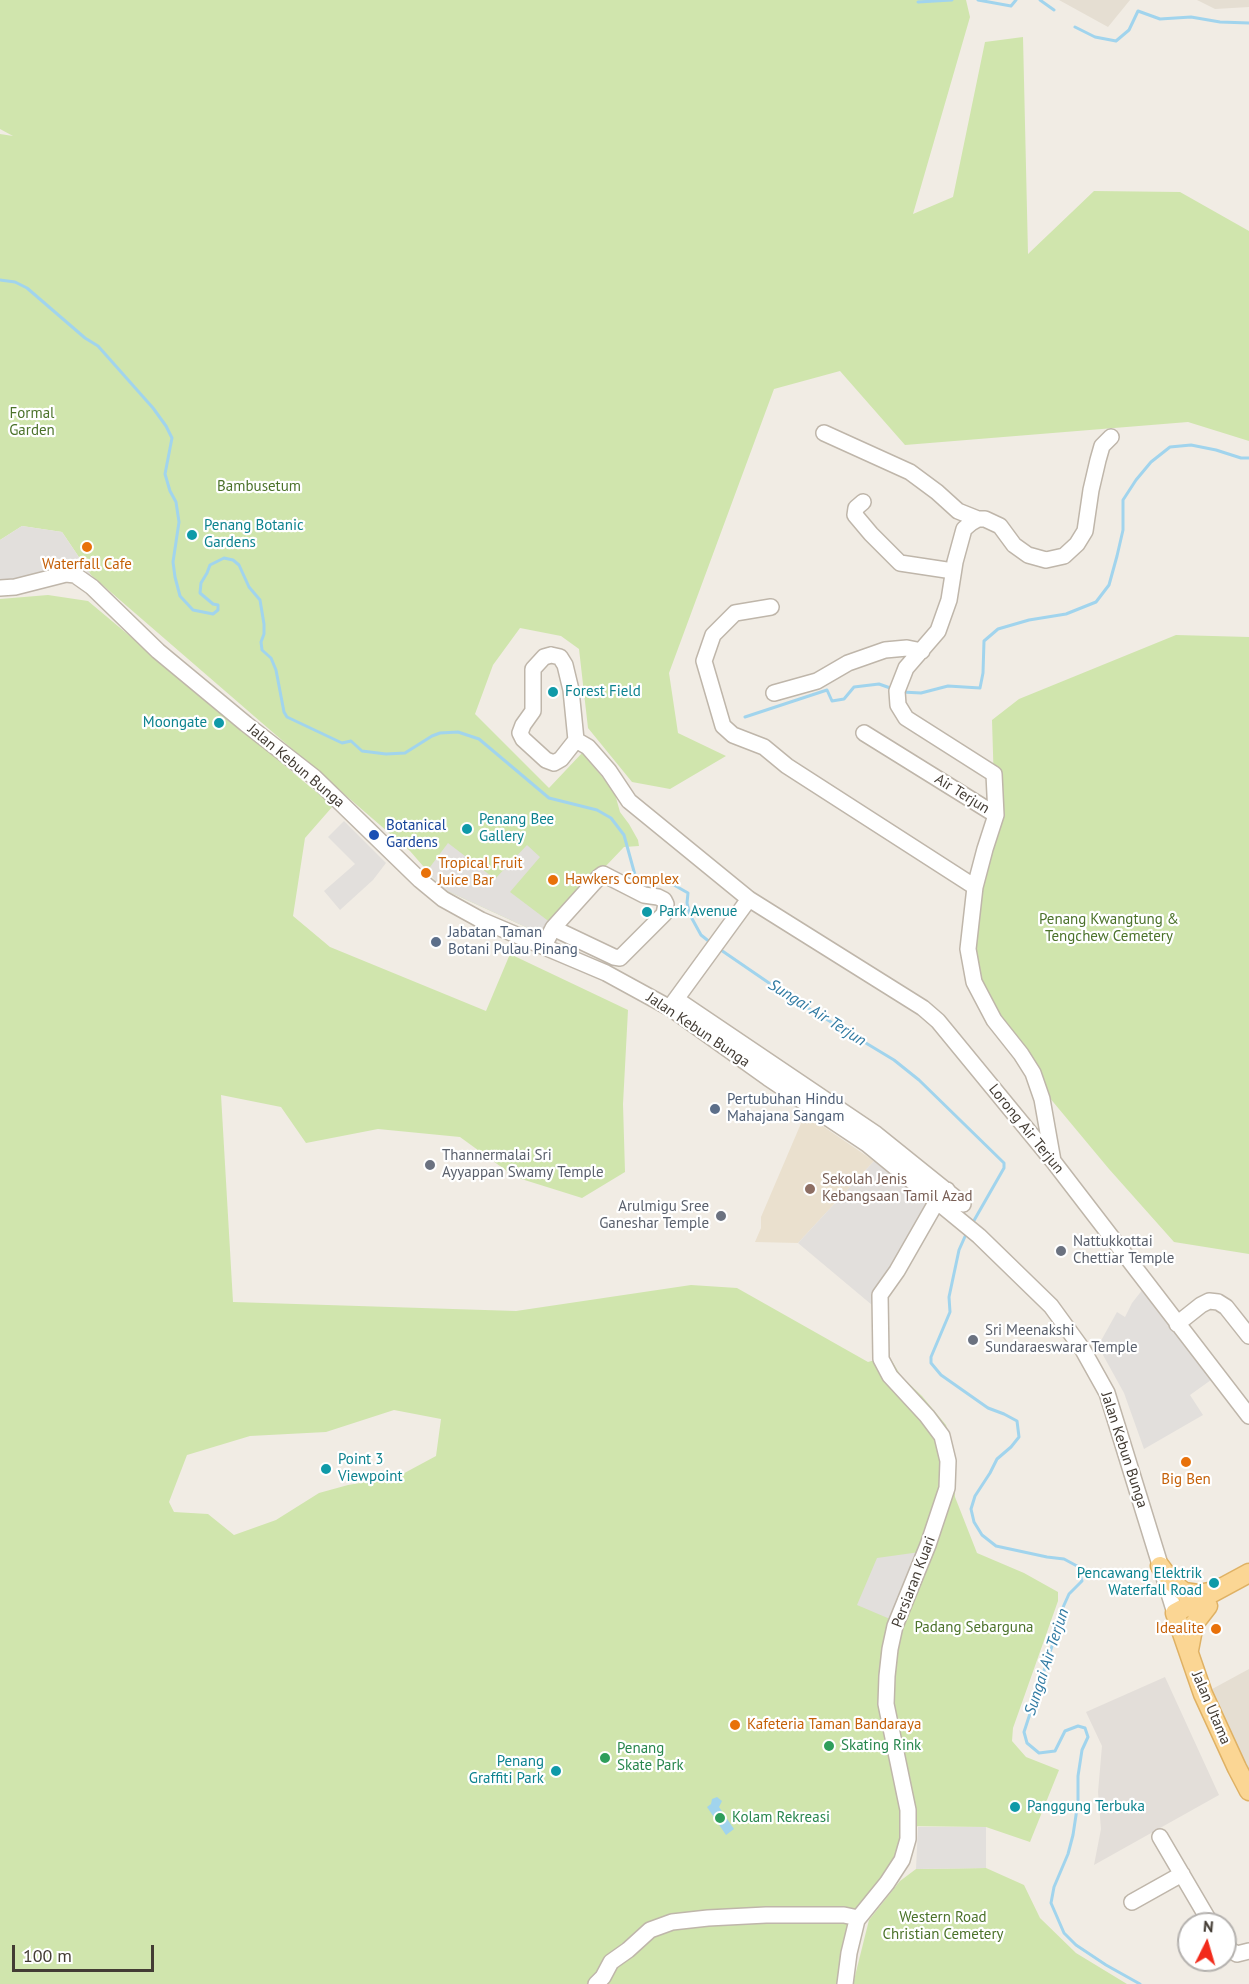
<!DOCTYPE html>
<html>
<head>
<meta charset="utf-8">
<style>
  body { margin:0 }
  #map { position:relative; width:1249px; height:1984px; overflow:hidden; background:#f1ece4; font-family:"PT Sans",sans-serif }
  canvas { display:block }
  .north { position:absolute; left:1177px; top:1912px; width:60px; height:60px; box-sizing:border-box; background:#fff; border:2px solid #b4b1ae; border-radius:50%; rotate:5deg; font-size:16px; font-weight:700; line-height:24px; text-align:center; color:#433c34 }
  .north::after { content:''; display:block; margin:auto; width:21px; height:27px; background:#f22a1a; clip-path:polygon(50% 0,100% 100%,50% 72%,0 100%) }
  .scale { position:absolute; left:12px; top:1945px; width:142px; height:27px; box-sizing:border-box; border:3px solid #433c34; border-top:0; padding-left:8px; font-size:18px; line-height:21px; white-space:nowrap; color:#433c34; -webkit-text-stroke:4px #fff; paint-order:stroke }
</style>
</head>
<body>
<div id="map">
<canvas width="1249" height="1984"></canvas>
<div class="north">N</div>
<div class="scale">100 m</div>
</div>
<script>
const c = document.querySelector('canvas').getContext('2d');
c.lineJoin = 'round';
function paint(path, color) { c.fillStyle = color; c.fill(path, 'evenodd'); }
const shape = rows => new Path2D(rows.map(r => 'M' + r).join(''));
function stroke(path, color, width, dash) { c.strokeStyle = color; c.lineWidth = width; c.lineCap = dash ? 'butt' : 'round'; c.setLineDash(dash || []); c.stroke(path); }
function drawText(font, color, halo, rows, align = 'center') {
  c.font = font + ' "PT Sans",sans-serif'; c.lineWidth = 4.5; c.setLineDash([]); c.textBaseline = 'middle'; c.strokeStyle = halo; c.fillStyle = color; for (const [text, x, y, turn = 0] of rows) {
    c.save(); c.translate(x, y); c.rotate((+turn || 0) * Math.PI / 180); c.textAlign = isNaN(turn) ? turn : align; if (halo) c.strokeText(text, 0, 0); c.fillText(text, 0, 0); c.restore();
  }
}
paint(shape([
  [1059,0,1130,0,1108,27],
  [1197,0,1249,0,1249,7,1215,9],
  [1249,1669,1249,1791,1203,1694]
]), '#e5ded2');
paint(shape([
  [1165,1677,1219,1795,1094,1865,1101,1829,1098,1792,1102,1746,1086,1712]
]), '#e3ded9');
paint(shape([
  [805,1114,874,1161,798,1243,755,1242,761,1228,761,1217]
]), '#eae0ce');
paint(shape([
  [0,0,966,0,970,17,913,214,953,197,985,42,1023,37,1028,254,1094,191,1180,192,1249,231,1249,441,1188,422,905,445,840,371,774,389,669,673,678,733,726,756,670,789,632,782,588,728,579,649,561,636,520,628,493,665,475,714,549,788,582,753,610,786,615,794,620,812,629,824,638,840,639,846,624,847,541,934,443,889,410,851,91,575,62,532,22,526,0,540,0,134,13,136,0,129],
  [48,595,88,601,333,806,305,838,293,916,330,947,486,1011,510,954,628,1010,623,1104,625,1172,582,1198,515,1177,460,1137,378,1129,306,1143,281,1107,221,1095,233,1302,516,1311,691,1285,737,1288,868,1362,889,1356,901,1376,922,1396,946,1425,953,1449,955,1497,977,1553,1024,1573,1058,1592,1058,1601,1013,1728,1012,1741,1026,1757,1059,1770,1030,1842,986,1827,901,1826,899,1845,890,1866,851,1922,837,1984,0,1984,0,599],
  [394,1410,441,1419,436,1456,397,1477,348,1485,319,1493,276,1520,234,1535,208,1514,174,1512,169,1502,187,1455,250,1436,326,1432],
  [1176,635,1249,637,1249,1254,1174,1242,1109,1169,1049,1097,1032,1063,983,996,966,956,994,786,992,720,1019,699],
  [986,1868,1024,1885,1040,1918,1076,1953,1127,1984,853,1984,869,1920,900,1881,916,1869]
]), '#d0e5ad');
paint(shape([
  [22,526,62,532,91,575,0,596,0,540],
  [344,821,386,863,373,880,340,910,324,891,355,864,328,837],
  [448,843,495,879,527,845,540,857,510,892,551,923,541,934,443,889,427,871],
  [874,1161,927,1204,872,1305,798,1243],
  [1143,1289,1211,1380,1190,1395,1203,1415,1144,1449,1124,1393,1098,1346,1117,1312,1125,1317,1132,1303],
  [920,1552,890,1619,857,1605,877,1558],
  [918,1827,986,1827,986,1868,916,1869]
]), '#e2dfdc');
paint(shape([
  [717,1797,722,1801,719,1807,734,1829,726,1835,707,1807,711,1804,712,1799]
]), '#a1d4ed');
stroke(shape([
  [978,0,1011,6,1016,0],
  [1040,0,1054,10],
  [918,2,952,0],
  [1075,27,1095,37,1116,41,1129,30,1138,11,1160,19,1191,17,1220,22,1249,23],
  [0,280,15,282,27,288,85,338,98,346,153,408,166,426,172,438,165,474,170,491,176,502,179,522,173,562,175,577,180,596,193,610,213,614,218,610,218,605,213,604,200,593,201,583,207,573,210,565,224,558,233,560,239,565,249,587,260,600,264,624,264,634,261,642,262,650,271,658,276,670,284,712,287,717,342,743,351,741,362,751,386,754,405,753,432,736,440,733,458,732,479,739,549,798,597,810,611,818,624,835,635,875,652,882,674,885,688,893,687,903,690,915,701,935,711,943],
  [902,692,921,693,948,686,980,688,983,673,984,641,998,629,1029,620,1066,614,1096,602,1109,585,1117,556,1123,530,1123,500,1136,480,1151,462,1170,447,1191,445,1216,450,1241,458,1249,458],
  [745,717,827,690,832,701,844,699,854,687,879,684,893,689],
  [718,948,788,996,894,1060,919,1080,1004,1163,1004,1168,972,1224],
  [967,1232,959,1250,949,1297,950,1312,931,1357,931,1363,941,1375,988,1408,1004,1414,1017,1421,1019,1437,1011,1447,997,1459,990,1473,975,1496,971,1509,974,1522,982,1535,996,1546,1047,1557,1064,1559,1077,1566,1082,1581,1069,1594,1060,1614,1054,1640,1024,1732,1027,1743,1039,1753,1055,1751,1065,1731,1078,1726,1085,1728,1088,1737,1082,1750,1078,1776,1078,1802,1073,1835,1068,1854,1054,1887,1051,1903,1064,1933,1076,1945,1106,1965,1140,1984]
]), '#a1d4ed', 3);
const minor = shape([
  [824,433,910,472,937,492,958,511,978,519],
  [863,502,856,508,855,515,871,534,900,563,953,571],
  [0,588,15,587,66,574,75,575,92,587,158,651,246,724,314,777,420,880,443,899,481,920,606,973,670,1008,768,1078,867,1144,979,1236,1051,1306,1083,1350,1107,1393,1175,1613],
  [771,607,735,613,713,635,704,661,723,726,733,735,764,747,787,766,975,887],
  [551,655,560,657,565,665,571,690,576,740,561,759,554,763,546,760,523,739,520,733,523,725,533,711,533,669,544,657,551,655],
  [774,693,817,681,848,663,885,650,907,648,922,651],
  [864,733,996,815],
  [576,740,588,747,609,771,629,801,749,899,923,1008,938,1021,1053,1161,1249,1416],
  [544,946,553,928,614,957,620,958,664,914,666,904,664,900,658,897,644,895,603,874,599,877,553,928],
  [676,999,876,1134,963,1204],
  [671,1006,749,899],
  [1053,1161,1042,1099,1033,1073,1021,1054,994,1020,974,982,968,949,975,887,985,849,996,815,994,774,906,718,898,705,897,691,906,668,938,631,949,600,955,562,964,529,971,523,978,519,985,519,1000,526,1014,545,1028,555,1046,560,1064,556,1077,544,1085,531,1091,490,1098,460,1102,446,1111,437],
  [1177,1324,1201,1305,1209,1301,1218,1302,1226,1307,1249,1336],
  [1160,1837,1211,1924],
  [1132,1902,1182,1874],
  [1225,1947,1237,1954,1249,1951],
  [596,1984,603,1977,611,1962,628,1950,650,1930,672,1922,708,1918,766,1915,844,1915,858,1918],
  [845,1984,849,1953,857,1920,887,1883,902,1860,908,1839,908,1810,886,1704,887,1676,890,1649,895,1626,928,1545,947,1488,948,1461,942,1436,927,1416,890,1376,881,1359,880,1295,897,1271,937,1201,947,1190]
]);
const major = shape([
  [1160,1566,1172,1582,1184,1592,1198,1594,1209,1592],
  [1249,1573,1175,1613,1203,1694,1237,1768,1249,1791],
  [1189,1650,1194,1624,1208,1606]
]);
stroke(minor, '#bfb6aa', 18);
stroke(major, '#dfb164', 21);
stroke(minor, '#fff', 15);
stroke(major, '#fbd694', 18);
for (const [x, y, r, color] of [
  [192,535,6,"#0f9aa8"],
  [87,547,6,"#e8710a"],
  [553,692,6,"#0f9aa8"],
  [219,723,6,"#0f9aa8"],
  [467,829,6,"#0f9aa8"],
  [374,835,6,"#1a4fb4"],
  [426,873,6,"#e8710a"],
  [553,880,6,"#e8710a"],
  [647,912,6,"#0f9aa8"],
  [436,942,6,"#5c6f8a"],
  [715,1109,6,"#5c6f8a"],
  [430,1165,6,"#6b7280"],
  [810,1189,6,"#8d6e63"],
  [721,1216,6,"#6b7280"],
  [1061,1251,6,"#6b7280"],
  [973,1340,6,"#6b7280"],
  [1186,1462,6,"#e8710a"],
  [326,1469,6,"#0f9aa8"],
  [1214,1583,6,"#0f9aa8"],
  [1216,1629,6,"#e8710a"],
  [735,1725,6,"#e8710a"],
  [829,1746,6,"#2e9e5b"],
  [605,1758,6,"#2e9e5b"],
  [556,1771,6,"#0f9aa8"],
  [1015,1807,6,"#0f9aa8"],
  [720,1818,6,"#2e9e5b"]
]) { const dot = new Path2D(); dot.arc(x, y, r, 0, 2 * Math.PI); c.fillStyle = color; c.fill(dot); stroke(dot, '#fff', 2); }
drawText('15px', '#4b722a', '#fff', [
  ["Formal",32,414],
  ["Garden",32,431],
  ["Bambusetum",259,487],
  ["Penang Kwangtung &",1109,920],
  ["Tengchew Cemetery",1109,937],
  ["Padang Sebarguna",974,1628],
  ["Western Road",943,1918],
  ["Christian Cemetery",943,1935]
]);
drawText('15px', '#0d838f', '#fff', [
  ["Penang Botanic",204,526],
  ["Gardens",204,543],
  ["Forest Field",565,692],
  ["Moongate",207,723,"right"],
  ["Penang Bee",479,820],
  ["Gallery",479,837],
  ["Park Avenue",659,912],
  ["Point 3",338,1460],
  ["Viewpoint",338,1477],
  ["Pencawang Elektrik",1202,1574,"right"],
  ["Waterfall Road",1202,1591,"right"],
  ["Penang",544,1762,"right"],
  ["Graffiti Park",544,1779,"right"],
  ["Panggung Terbuka",1027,1807]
], 'left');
drawText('15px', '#c56008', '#fff', [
  ["Waterfall Cafe",87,565,"center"],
  ["Tropical Fruit",438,864],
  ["Juice Bar",438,881],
  ["Hawkers Complex",565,880],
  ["Big Ben",1186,1480,"center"],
  ["Idealite",1204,1629,"right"],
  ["Kafeteria Taman Bandaraya",747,1725]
], 'left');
drawText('15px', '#433c34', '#fff', [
  ["Jalan Kebun Bunga",296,766,40],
  ["Air Terjun",962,794,32],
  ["Jalan Kebun Bunga",698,1030,34],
  ["Lorong Air Terjun",1026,1129,51],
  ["Jalan Kebun Bunga",1124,1450,72],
  ["Persiaran Kuari",914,1582,-69],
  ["Jalan Utama",1211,1708,67]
]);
drawText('15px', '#164399', '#fff', [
  ["Botanical",386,826],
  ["Gardens",386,843]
], 'left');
drawText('15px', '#4e5e75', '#fff', [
  ["Jabatan Taman",448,933],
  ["Botani Pulau Pinang",448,950],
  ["Pertubuhan Hindu",727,1100],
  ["Mahajana Sangam",727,1117]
], 'left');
drawText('15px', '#5b616d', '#fff', [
  ["Thannermalai Sri",442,1156],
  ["Ayyappan Swamy Temple",442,1173],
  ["Arulmigu Sree",709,1207,"right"],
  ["Ganeshar Temple",709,1224,"right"],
  ["Nattukkottai",1073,1242],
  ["Chettiar Temple",1073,1259],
  ["Sri Meenakshi",985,1331],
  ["Sundaraeswarar Temple",985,1348]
], 'left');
drawText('15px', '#785e54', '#fff', [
  ["Sekolah Jenis",822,1180],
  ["Kebangsaan Tamil Azad",822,1197]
], 'left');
drawText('15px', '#27864d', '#fff', [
  ["Skating Rink",841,1746],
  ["Penang",617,1749],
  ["Skate Park",617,1766],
  ["Kolam Rekreasi",732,1818]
], 'left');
drawText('italic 16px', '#307aa2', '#fff', [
  ["Sungai Air Terjun",817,1013,32],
  ["Sungai Air Terjun",1047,1662,-72]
]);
</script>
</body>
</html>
